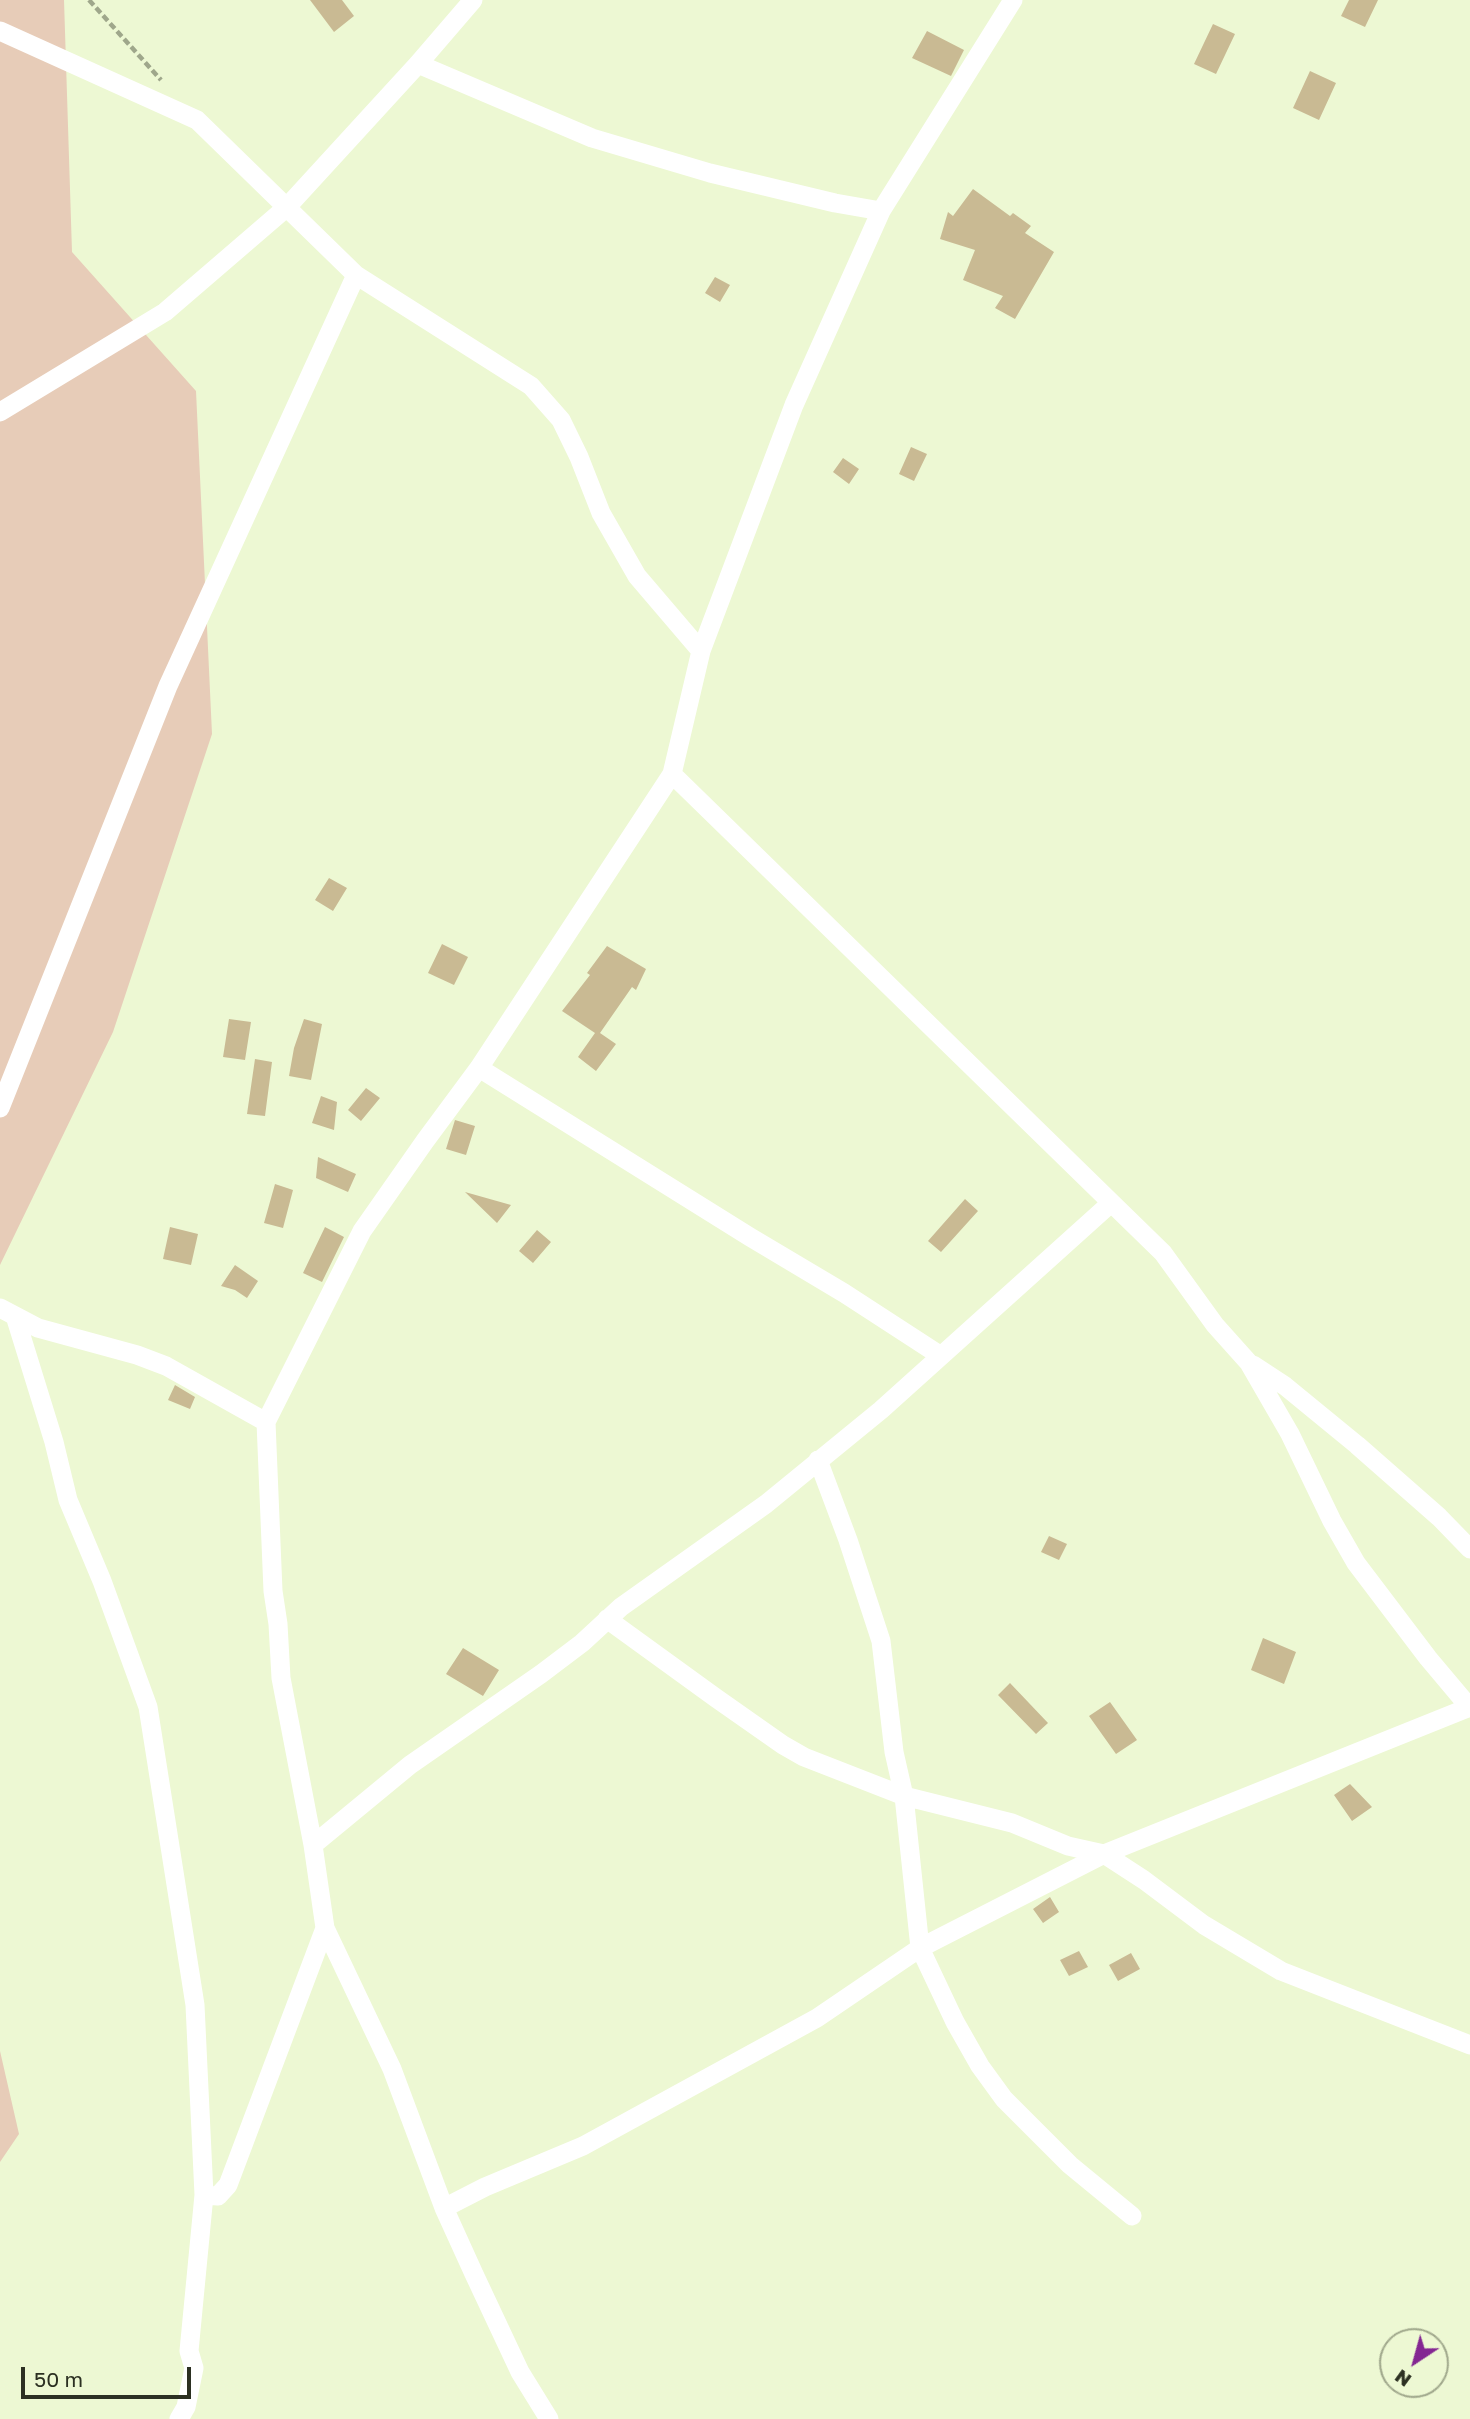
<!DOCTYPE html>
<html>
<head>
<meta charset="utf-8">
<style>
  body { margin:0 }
  #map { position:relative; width:1470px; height:2419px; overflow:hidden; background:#edf8d3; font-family:"Golos Text",sans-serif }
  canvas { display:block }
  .north { position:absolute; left:1379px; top:2328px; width:70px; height:70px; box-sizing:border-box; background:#edf8d3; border:2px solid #a0a88c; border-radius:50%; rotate:216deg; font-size:19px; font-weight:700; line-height:28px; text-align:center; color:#2c3022 }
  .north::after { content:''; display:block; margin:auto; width:24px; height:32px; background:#842792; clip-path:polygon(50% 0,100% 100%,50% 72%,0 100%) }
  .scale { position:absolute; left:21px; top:2367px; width:170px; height:32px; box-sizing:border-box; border:4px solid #2c3022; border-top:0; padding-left:9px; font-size:21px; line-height:24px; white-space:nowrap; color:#2c3022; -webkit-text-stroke:5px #edf8d3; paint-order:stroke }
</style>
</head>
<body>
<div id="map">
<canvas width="1470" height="2419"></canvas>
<div class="north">N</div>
<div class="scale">50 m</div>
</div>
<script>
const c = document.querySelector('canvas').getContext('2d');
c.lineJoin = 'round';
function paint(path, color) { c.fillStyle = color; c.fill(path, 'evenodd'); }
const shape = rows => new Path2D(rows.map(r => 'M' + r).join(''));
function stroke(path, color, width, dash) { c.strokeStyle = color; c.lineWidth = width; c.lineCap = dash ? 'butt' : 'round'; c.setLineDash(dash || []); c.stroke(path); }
paint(shape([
  [0,0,64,0,72,252,196,391,212,734,113,1032,0,1265],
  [0,2051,19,2134,0,2162]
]), '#e7ccb8');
paint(shape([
  [310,0,342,0,354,16,334,32],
  [1349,0,1378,0,1365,27,1341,16],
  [1213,24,1235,34,1216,74,1194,64],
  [927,31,964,50,951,76,912,58],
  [1310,71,1336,83,1319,120,1293,108],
  [973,189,1010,216,1013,213,1031,226,1025,233,1054,252,1015,319,995,308,1003,296,963,280,975,250,940,239,948,212,953,216],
  [715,277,730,285,720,302,705,293],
  [911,447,927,454,914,481,899,474],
  [843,458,859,469,849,484,833,472],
  [329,878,347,888,333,911,315,900],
  [442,944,468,957,454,985,428,973],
  [607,946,646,969,636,990,632,987,600,1033,616,1044,596,1071,578,1057,595,1033,562,1011,590,975,587,973],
  [229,1019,251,1022,245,1060,223,1057],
  [304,1019,322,1024,311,1080,289,1076,294,1048],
  [255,1059,272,1062,265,1116,247,1114],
  [366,1088,380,1098,361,1121,348,1110],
  [321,1096,337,1102,334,1130,312,1123],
  [455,1120,475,1126,466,1155,446,1149],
  [318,1157,356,1174,348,1192,316,1178],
  [275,1184,293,1190,283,1228,264,1223],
  [465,1192,511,1205,497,1223],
  [965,1199,978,1211,941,1252,928,1241],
  [170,1227,198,1234,191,1265,163,1259],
  [325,1227,344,1237,322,1282,303,1273],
  [537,1230,551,1242,533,1263,519,1251],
  [235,1265,258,1281,247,1298,235,1290,221,1286],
  [175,1385,195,1397,190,1409,168,1400],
  [1049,1536,1067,1544,1059,1560,1041,1552],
  [1263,1638,1296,1652,1284,1684,1251,1670],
  [463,1648,499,1670,483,1696,446,1674],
  [1010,1683,1048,1723,1036,1734,998,1695],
  [1110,1702,1137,1740,1116,1754,1089,1716],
  [1350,1784,1372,1807,1352,1821,1334,1795],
  [1050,1897,1059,1912,1043,1923,1033,1909],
  [1079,1951,1088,1967,1069,1976,1060,1960],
  [1131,1953,1140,1969,1118,1981,1109,1965]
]), '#c9ba93');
stroke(shape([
  [89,0,161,80]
]), '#9fa78b', 4.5, [7, 3.5]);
stroke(shape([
  [0,31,197,120,356,275,531,386,561,420,579,457,601,513,637,576,701,651],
  [418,64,592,138,710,173,835,203,881,211],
  [0,412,165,312,287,207,418,64,473,0],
  [672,774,1163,1253,1215,1325,1249,1363,1290,1434,1332,1521,1356,1563,1428,1658,1470,1708],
  [479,1068,750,1237,844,1293,941,1356,1111,1203],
  [0,1108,168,686,356,275],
  [0,1308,38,1328,137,1355,166,1366,266,1422],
  [15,1316,54,1442,68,1500,102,1581,148,1707,195,2005,204,2195,189,2351,194,2368,186,2407,179,2419],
  [1253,1365,1285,1386,1357,1445,1439,1517,1470,1549],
  [818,1460,848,1540,881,1641,894,1752,904,1796,920,1948,955,2022,980,2066,1004,2099,1070,2165,1132,2216],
  [607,1619,716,1698,783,1745,804,1757,904,1796,1012,1823,1068,1846,1104,1854,1144,1880,1204,1925,1281,1971,1470,2045],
  [313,1845,410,1765,541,1674,582,1643,621,1607,766,1504,881,1410,941,1356],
  [204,2195,218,2196,228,2185,325,1928],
  [444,2208,485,2187,583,2146,817,2018,920,1948,1104,1854,1470,1707],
  [549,2419,520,2372,474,2274,444,2208,392,2069,325,1928,313,1845,281,1678,278,1624,273,1591,266,1422,362,1231,425,1141,479,1068,672,774,701,651,794,405,881,211,1013,0]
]), '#fff', 19);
</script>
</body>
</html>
